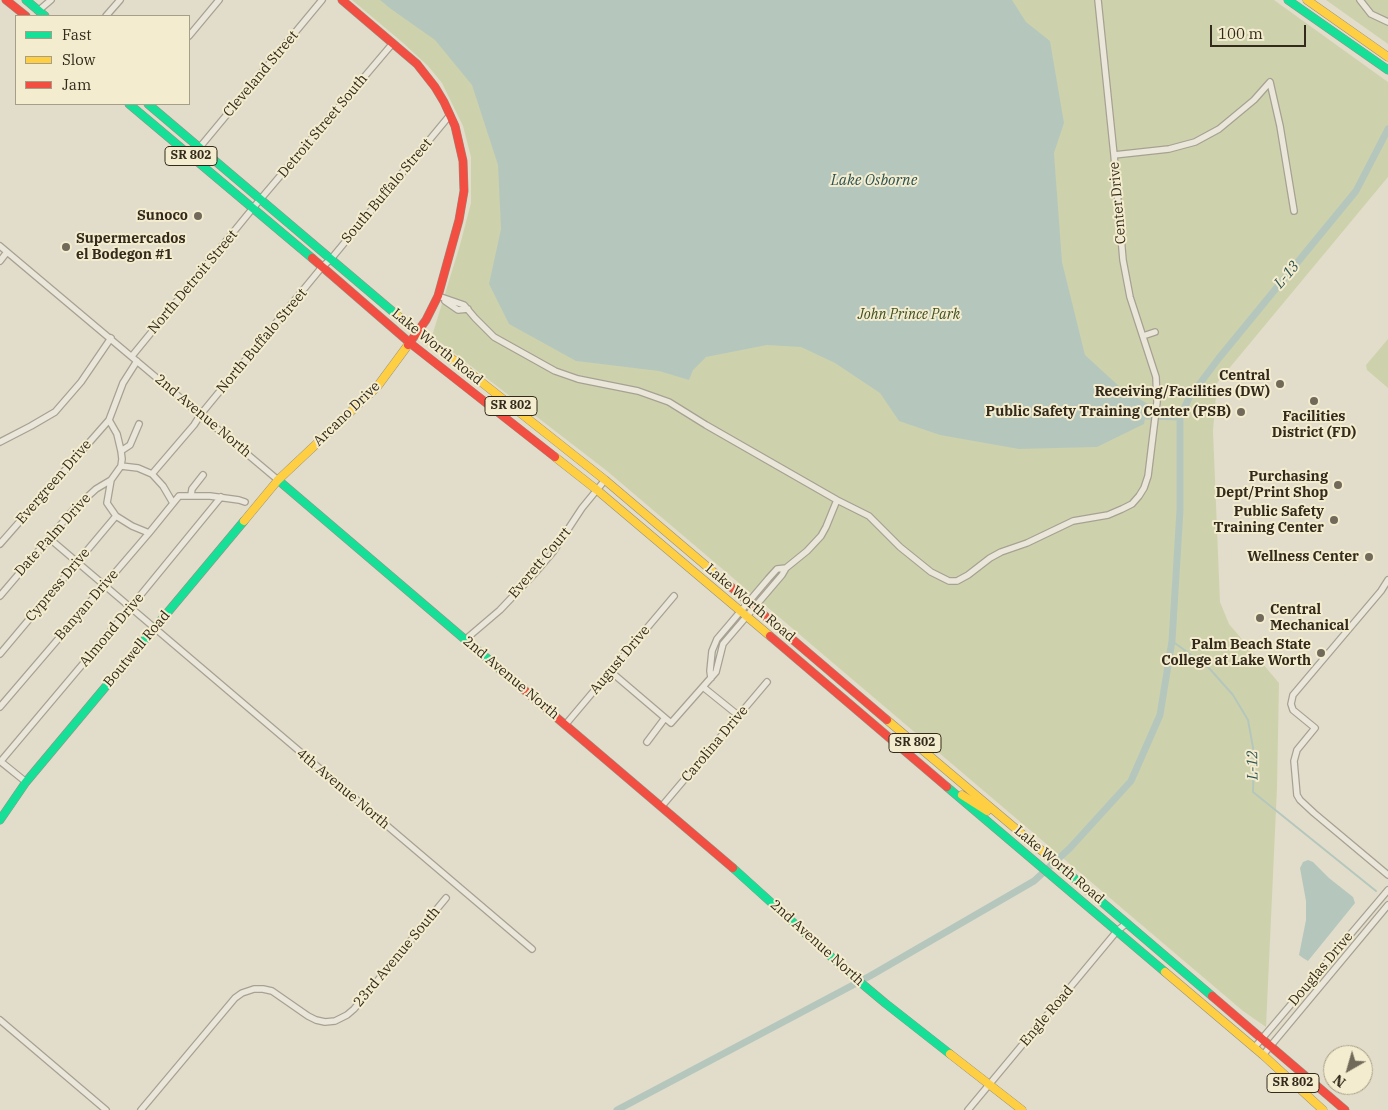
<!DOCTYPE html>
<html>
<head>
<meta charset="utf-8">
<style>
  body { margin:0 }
  #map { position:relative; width:1388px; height:1110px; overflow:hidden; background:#e2ddca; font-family:"IBM Plex Serif",serif }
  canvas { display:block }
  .legend { position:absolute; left:15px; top:15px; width:175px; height:90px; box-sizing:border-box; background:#f4ecce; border:1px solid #a79e87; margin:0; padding:6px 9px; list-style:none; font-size:15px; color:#342a1c }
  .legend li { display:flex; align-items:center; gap:10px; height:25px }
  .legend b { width:25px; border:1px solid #a79e87 }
  .north { position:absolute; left:1323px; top:1045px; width:50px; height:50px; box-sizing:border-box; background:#f4ecce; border:1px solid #a79e87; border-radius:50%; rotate:218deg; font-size:14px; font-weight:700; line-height:20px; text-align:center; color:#342a1c }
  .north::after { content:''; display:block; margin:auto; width:18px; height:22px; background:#716959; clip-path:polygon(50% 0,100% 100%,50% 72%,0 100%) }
  .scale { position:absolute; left:1210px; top:25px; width:96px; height:22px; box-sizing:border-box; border:2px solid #342a1c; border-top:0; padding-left:6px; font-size:15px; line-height:18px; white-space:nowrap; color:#342a1c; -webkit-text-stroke:4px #f4ecce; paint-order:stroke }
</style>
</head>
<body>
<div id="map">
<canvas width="1388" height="1110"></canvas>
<ul class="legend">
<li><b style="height:6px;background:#16e098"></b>Fast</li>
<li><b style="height:6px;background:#ffcf43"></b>Slow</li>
<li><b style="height:6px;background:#f24e42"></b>Jam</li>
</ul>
<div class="north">N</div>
<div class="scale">100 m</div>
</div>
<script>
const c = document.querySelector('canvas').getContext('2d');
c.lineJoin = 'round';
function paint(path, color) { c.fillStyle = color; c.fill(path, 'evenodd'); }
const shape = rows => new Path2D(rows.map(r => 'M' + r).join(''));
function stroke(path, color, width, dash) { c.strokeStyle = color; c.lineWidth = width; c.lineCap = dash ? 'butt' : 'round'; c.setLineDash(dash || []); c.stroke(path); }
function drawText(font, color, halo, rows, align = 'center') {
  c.font = font + ' "IBM Plex Serif",serif'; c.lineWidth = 4; c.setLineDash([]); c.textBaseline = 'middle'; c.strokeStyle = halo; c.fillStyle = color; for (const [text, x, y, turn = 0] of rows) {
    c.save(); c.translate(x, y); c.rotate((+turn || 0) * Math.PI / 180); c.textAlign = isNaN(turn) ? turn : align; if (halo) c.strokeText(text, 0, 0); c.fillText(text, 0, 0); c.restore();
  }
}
paint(shape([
  [352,0,1274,0,1388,82,1388,177,1217,383,1213,431,1220,602,1229,624,1279,683,1277,788,1266,1027,1243,1011,607,471,432,336,460,245,471,203,471,157,463,126,442,83,428,66,402,42],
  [1326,0,1388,0,1388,44],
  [1388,339,1388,388,1367,370,1366,365]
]), '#ced2ac');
paint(shape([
  [380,0,1012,0,1026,22,1050,41,1064,123,1054,153,1062,262,1085,355,1121,388,1148,404,1144,424,1097,447,1019,449,940,435,899,421,880,393,835,363,801,347,767,345,706,357,693,370,689,380,659,371,576,361,509,324,489,284,501,229,498,165,472,85,435,40,391,9],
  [1308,860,1313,862,1329,878,1353,897,1355,903,1308,961,1303,958,1299,955,1306,920,1306,901,1300,868,1303,862]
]), '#b5c7bd');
stroke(shape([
  [1172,641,1209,668,1233,695,1248,720,1254,753,1253,792,1376,891]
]), '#b5c7bd', 2);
stroke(shape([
  [1145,416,1180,417],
  [617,1110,870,976,1034,881,1070,848,1131,781,1160,715,1172,641,1180,510,1180,417,1189,398,1219,358,1356,191,1388,129]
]), '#b5c7bd', 7);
const street = shape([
  [1360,0,1371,14,1388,22],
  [38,11,51,0],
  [106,16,120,0],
  [189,36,219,0],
  [200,147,322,0],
  [1114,155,1169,149,1195,142,1219,129,1254,100,1270,82,1280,126,1294,211],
  [0,246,278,480],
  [0,261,7,252],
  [438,296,464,305,475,318,494,337,555,371,578,379,638,391,669,402,706,425,837,500,869,516,900,547,931,572,949,581,957,581,968,575,990,558,1001,552,1027,543,1073,521,1108,515,1122,509,1132,504,1139,496,1144,488,1148,476,1157,402,1156,377,1130,297,1123,260,1114,155,1098,0],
  [445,301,458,310,468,309],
  [1143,336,1155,332],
  [132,356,253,208,393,43],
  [137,361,123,383,109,420,117,434,121,451,122,459,121,466,111,480,107,503,116,516,132,526,149,533],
  [0,442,31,426,55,412,81,382,111,338],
  [121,451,130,445,139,424],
  [121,466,138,468,152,474,163,486,173,503],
  [152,474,194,425,201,414,322,267,331,259,450,115],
  [191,495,192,489,203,475],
  [50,539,532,949],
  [0,544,109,420],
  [1388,580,1381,591,1293,695,1291,704,1293,710,1315,728,1297,750,1294,761,1297,795,1300,800,1314,813,1388,875],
  [0,596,74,509,96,489,111,480],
  [466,639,500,610,536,572,553,552,582,508,605,480],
  [0,654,116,516],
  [610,671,671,723,716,672,723,644,782,575,786,568,807,551,821,536,826,527,837,500],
  [711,678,710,671,712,651,717,639,768,579,777,569,786,568],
  [703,687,739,716],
  [0,707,149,533,179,496,210,496,239,500,245,502],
  [566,724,674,596],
  [647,742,665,718],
  [0,761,26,782],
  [1,761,130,608,221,497],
  [662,806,767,682],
  [0,1020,106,1110],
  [1254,1048,1388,890],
  [1263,1055,1388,905],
  [141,1110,235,998,242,993,254,989,263,989,272,991,308,1016,316,1020,325,1022,335,1021,347,1015,354,1009,446,898],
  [968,1110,1117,931,1127,923]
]);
const fast = shape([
  [26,0,45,16],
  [1288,0,1388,70],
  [129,104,312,258],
  [148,104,398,316],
  [278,480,509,677],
  [947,787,1165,972],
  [0,820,26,782,244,521],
  [1048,856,1212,996],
  [733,868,848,972,885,1003,950,1054]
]);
const slow = shape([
  [1307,0,1388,57],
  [398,316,605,480,724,581],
  [555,457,597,490,770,636],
  [244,521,278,480,377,387,408,345],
  [887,720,1048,856],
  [962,795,987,811],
  [1165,972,1263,1055,1323,1110],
  [950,1054,1022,1110]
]);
const jam = shape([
  [6,0,26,16],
  [342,0,417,64,435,87,444,102,455,126,463,161,464,191,459,220,438,296,426,320,408,345],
  [312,258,410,343,555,457],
  [724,581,887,720],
  [770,636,947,787],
  [509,677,733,868],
  [1212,996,1345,1110]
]);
stroke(street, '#a7a193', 8);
stroke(fast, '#969083', 9);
stroke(slow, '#969083', 9);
stroke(jam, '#969083', 9);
stroke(street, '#eae6da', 5.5);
stroke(fast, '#16e098', 8);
stroke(slow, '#ffcf43', 8);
stroke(jam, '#f24e42', 8);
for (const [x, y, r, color] of [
  [198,216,5,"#716959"],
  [66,247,5,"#716959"],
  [1280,384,5,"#716959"],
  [1314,401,5,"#716959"],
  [1241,412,5,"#716959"],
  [1338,485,5,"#716959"],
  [1334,520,5,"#716959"],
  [1369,557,5,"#716959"],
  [1260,618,5,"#716959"],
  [1321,653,5,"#716959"]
]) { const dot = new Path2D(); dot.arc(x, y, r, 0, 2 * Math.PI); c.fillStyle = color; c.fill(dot); stroke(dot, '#f4ecce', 2); }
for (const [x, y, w] of [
  [191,156,52],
  [511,406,52],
  [915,743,52],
  [1293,1083,52]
]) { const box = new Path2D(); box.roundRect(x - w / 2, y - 9.5, w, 19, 4); c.fillStyle = '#f4ecce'; c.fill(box); stroke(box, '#342a1c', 1); }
drawText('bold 12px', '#342a1c', null, [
  ["SR 802",191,156],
  ["SR 802",511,406],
  ["SR 802",915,743],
  ["SR 802",1293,1083]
]);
drawText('14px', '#342a1c', '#f4ecce', [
  ["Cleveland Street",261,74,-50],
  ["Detroit Street South",323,126,-50],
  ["South Buffalo Street",387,191,-50],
  ["Center Drive",1118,203,-95],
  ["North Detroit Street",193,282,-50],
  ["North Buffalo Street",262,341,-50],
  ["Lake Worth Road",437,347,39],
  ["Arcano Drive",347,414,-44],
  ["2nd Avenue North",203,416,40],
  ["Evergreen Drive",54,482,-49],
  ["Date Palm Drive",53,535,-48],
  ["Everett Court",540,563,-50],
  ["Cypress Drive",58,585,-50],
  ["Lake Worth Road",750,603,40],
  ["Banyan Drive",87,605,-49],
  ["Almond Drive",112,630,-50],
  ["Boutwell Road",137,649,-50],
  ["August Drive",620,660,-50],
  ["2nd Avenue North",511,678,40],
  ["Carolina Drive",715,744,-50],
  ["4th Avenue North",343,789,40],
  ["Lake Worth Road",1059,865,40],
  ["2nd Avenue North",817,943,42],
  ["23rd Avenue South",397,957,-50],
  ["Douglas Drive",1321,969,-50],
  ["Engle Road",1047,1016,-50]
]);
drawText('bold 14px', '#342a1c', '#f4ecce', [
  ["Sunoco",188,216],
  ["Supermercados",76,239,"left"],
  ["el Bodegon #1",76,255,"left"],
  ["Central",1270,376],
  ["Receiving/Facilities (DW)",1270,392],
  ["Public Safety Training Center (PSB)",1231,412],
  ["Facilities",1314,417,"center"],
  ["District (FD)",1314,433,"center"],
  ["Purchasing",1328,477],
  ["Dept/Print Shop",1328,493],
  ["Public Safety",1324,512],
  ["Training Center",1324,528],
  ["Wellness Center",1359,557],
  ["Central",1270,610,"left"],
  ["Mechanical",1270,626,"left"],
  ["Palm Beach State",1311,645],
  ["College at Lake Worth",1311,661]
], 'right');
drawText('italic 14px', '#405023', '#f4ecce', [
  ["John Prince Park",909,315]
]);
drawText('italic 15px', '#2b5253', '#f4ecce', [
  ["Lake Osborne",874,181],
  ["L-13",1287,275,-50],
  ["L-12",1253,765,-91]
]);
</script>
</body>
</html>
